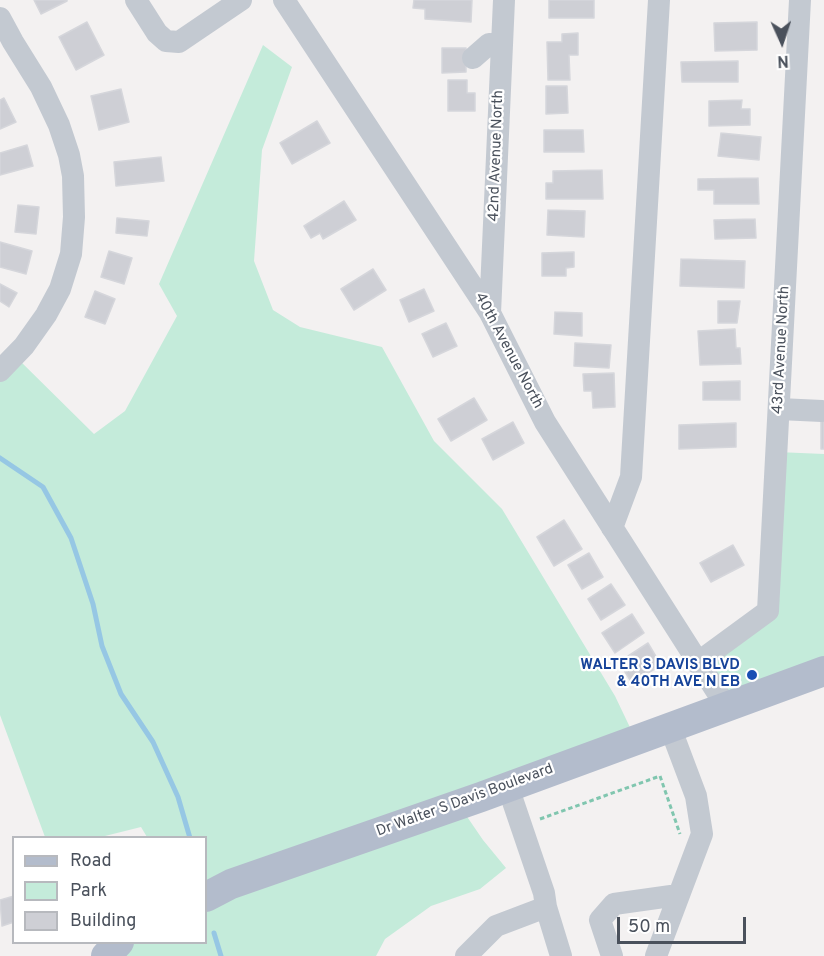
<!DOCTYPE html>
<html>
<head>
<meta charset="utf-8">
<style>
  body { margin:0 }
  #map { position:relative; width:824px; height:956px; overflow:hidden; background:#f3f1f1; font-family:Overpass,sans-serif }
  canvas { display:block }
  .legend { position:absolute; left:12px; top:836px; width:195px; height:108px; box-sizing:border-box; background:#fff; border:2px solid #b7b9be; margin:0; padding:8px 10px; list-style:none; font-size:18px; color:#4a515c }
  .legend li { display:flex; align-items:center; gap:12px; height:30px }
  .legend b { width:30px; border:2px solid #b7b9be }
  .north { position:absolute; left:752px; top:12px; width:60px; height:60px; -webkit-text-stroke:4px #fff; paint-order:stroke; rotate:177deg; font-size:16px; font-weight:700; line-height:24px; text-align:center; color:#4a515c }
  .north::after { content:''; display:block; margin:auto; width:21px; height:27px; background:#4a515c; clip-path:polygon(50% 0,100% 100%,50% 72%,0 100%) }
  .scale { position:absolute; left:617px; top:917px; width:129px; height:27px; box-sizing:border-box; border:3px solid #4a515c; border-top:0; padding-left:8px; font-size:18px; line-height:21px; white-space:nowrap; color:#4a515c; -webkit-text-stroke:4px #fff; paint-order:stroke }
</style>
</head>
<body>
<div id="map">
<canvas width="824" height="956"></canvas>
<ul class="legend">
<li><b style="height:8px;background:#b3bccc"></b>Road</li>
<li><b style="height:16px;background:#c4ebda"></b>Park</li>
<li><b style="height:16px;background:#cecfd5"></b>Building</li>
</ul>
<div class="north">N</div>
<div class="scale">50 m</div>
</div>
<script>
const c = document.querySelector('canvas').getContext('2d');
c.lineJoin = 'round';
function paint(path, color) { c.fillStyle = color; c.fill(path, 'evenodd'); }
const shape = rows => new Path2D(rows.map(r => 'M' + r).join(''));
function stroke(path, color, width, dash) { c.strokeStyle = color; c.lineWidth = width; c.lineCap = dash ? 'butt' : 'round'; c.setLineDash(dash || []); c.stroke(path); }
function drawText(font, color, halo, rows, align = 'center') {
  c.font = font + ' Overpass,sans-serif'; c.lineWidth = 4.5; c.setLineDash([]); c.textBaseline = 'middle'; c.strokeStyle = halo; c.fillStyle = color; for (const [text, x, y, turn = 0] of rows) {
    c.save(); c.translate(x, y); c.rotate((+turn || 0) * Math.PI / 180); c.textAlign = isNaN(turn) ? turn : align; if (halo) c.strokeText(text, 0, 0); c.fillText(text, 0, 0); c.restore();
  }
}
paint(shape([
  [263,45,292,67,262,150,254,261,273,310,300,327,382,347,434,441,502,509,615,696,636,740,459,805,483,840,506,868,480,889,431,906,385,939,376,956,106,956,119,943,206,942,206,838,147,837,141,827,101,837,45,837,0,715,0,371,15,356,94,434,125,411,177,316,159,284],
  [777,452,824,454,824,671,726,706,697,663,768,611]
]), '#c4ebda');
stroke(shape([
  [0,458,43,487,71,538,93,604,102,646,121,694,153,742,178,797,190,838],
  [214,933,221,956]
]), '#96c7e4', 5);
const building = shape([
  [34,0,67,0,67,1,41,14,34,0],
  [414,0,472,0,471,22,425,19,425,9,413,8,414,0],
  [549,0,594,0,594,18,549,18,549,0],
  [87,22,104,55,76,70,59,37,87,22],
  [757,22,757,50,715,51,714,23,757,22],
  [578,33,578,55,569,55,570,80,548,80,547,42,562,42,562,34,578,33],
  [442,48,466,48,466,72,442,73,442,48],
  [738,61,738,82,682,82,681,62,738,61],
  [448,80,467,80,467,93,475,93,475,111,448,111,448,80],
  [546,86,567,86,568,113,546,114,546,86],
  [121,89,129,122,99,130,91,96,121,89],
  [4,98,16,122,0,129,0,100,4,98],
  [742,100,741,109,750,109,750,125,709,126,709,101,742,100],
  [317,121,330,143,292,164,280,143,317,121],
  [544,130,583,130,584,152,544,152,544,130],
  [721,133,761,137,759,160,718,156,721,133],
  [27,145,33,166,0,175,0,153,27,145],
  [161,157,164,181,116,186,114,162,161,157],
  [602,170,603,199,546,199,546,183,553,183,553,171,602,170],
  [758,178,759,204,714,204,714,190,698,190,698,179,758,178],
  [344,201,356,220,323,239,320,233,311,238,304,226,344,201],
  [18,205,39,207,36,234,15,232,18,205],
  [548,210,585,211,584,237,547,235,548,210],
  [117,218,149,221,147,236,116,233,117,218],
  [755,219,756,238,715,239,714,220,755,219],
  [0,242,32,251,26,274,0,267,0,242],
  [109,251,132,258,124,284,101,277,109,251],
  [574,252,574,267,566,268,566,276,542,276,542,253,574,252],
  [681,259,745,261,744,288,680,286,681,259],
  [373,269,386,290,354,310,341,289,373,269],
  [0,284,17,293,9,307,0,301,0,284],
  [424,289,434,311,409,322,400,300,424,289],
  [95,291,115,299,105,324,85,317,95,291],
  [718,301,740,301,737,323,718,323,718,301],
  [555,312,582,313,582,336,554,334,555,312],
  [446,323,457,346,433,357,422,334,446,323],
  [735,329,736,348,740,348,741,364,700,365,698,331,735,329],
  [575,343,611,345,609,368,574,366,575,343],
  [614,373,615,407,593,408,592,391,584,391,583,374,614,373],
  [740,381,740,400,703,400,703,382,740,381],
  [474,398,487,420,451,441,438,419,474,398],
  [821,418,824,418,824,449,821,449,821,418],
  [513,422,524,443,493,460,482,439,513,422],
  [736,423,736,447,679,449,679,425,736,423],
  [564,520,582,549,554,566,537,537,564,520],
  [733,545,744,565,711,582,700,563,733,545],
  [589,553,603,577,582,589,568,565,589,553],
  [611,584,625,605,601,620,588,599,611,584],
  [632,614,644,633,615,653,602,633,632,614],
  [648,643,661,665,632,683,619,662,648,643],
  [14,896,14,922,2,926,0,900,14,896]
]);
paint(building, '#cecfd5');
stroke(building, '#d5d6db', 1.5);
stroke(shape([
  [540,819,660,776,680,834]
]), '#80c6af', 3, [4.5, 3]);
stroke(shape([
  [136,0,157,33,166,41,179,42,241,0],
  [284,0,490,313,545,422,726,706],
  [0,18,13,42,41,87,59,125,69,155,73,176,74,217,71,254,60,289,46,315,24,346,0,371],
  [473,58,489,44,502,45],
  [490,313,504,0],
  [779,409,822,411],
  [612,528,631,477,659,0],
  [697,663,768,611,800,0],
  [508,787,544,893,546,907],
  [466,956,496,926,546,907,561,956],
  [612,956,600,920,614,904,678,895],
  [656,956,702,834,696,796,670,727]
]), '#c3c9d1', 22);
stroke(shape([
  [206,897,231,884,481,797,824,671],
  [106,956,119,942]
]), '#b3bccc', 30);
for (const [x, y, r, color] of [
  [752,675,6,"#1a4fb4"]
]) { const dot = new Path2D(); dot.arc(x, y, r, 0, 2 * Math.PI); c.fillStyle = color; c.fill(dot); stroke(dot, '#fff', 2); }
drawText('15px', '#4a515c', '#fff', [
  ["42nd Avenue North",497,156,-88],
  ["43rd Avenue North",782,350,-87],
  ["40th Avenue North",508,351,62],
  ["Dr Walter S Davis Boulevard",465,801,-20]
]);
drawText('bold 15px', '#164399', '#fff', [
  ["WALTER S DAVIS BLVD",740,666],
  ["& 40TH AVE N EB",740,683]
], 'right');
</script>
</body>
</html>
